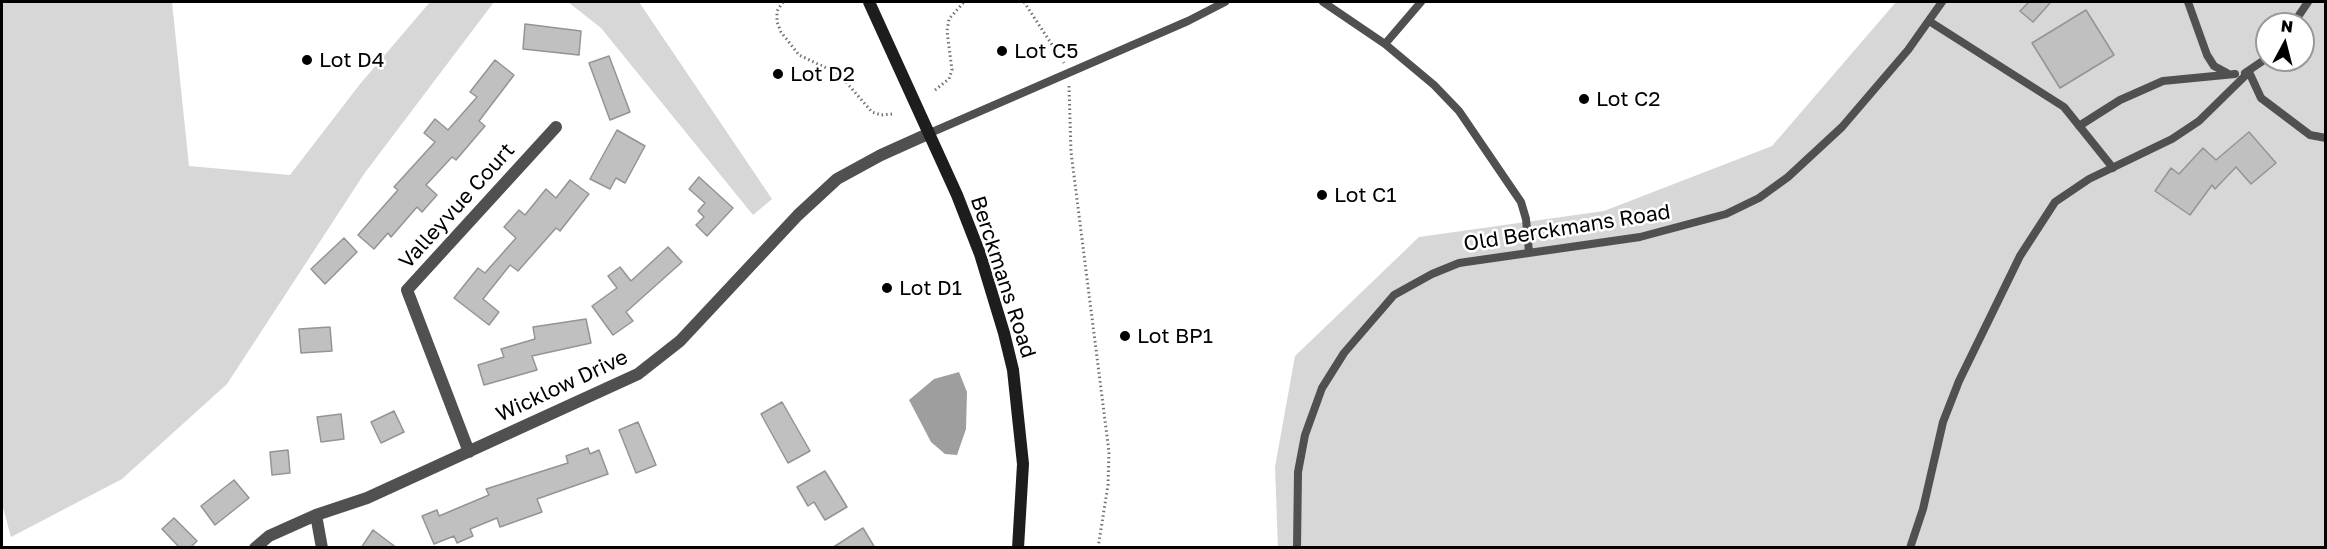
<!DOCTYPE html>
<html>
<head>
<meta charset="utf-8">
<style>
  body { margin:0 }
  #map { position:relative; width:2327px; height:549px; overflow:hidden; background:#fff; font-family:"Golos Text",sans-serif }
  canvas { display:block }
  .frame { position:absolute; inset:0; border:3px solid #000; pointer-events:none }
  .north { position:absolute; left:2255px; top:12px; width:60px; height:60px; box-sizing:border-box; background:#fff; border:2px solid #999; border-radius:50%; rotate:7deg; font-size:16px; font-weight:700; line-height:24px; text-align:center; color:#000 }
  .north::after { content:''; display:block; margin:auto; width:21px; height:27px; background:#000; clip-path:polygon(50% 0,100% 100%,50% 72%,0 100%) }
</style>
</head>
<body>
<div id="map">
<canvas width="2327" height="549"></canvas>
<div class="frame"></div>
<div class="north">N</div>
</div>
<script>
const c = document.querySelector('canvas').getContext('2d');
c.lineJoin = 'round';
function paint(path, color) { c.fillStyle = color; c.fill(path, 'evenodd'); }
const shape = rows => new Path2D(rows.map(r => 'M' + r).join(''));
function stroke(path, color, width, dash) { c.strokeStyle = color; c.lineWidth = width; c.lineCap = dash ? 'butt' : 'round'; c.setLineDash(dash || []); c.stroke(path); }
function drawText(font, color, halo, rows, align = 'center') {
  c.font = font + ' "Golos Text",sans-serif'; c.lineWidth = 5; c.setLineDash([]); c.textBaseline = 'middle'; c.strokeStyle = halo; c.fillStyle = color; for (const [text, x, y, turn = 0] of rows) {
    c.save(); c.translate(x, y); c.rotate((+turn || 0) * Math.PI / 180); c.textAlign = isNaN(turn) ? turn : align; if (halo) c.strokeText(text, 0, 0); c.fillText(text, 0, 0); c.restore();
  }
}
paint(shape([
  [2,2,172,2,189,166,290,175,360,84,430,2,494,2,364,174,227,384,122,479,11,537,2,504],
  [568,2,639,2,772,199,753,215,601,28],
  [1896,2,2325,2,2325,547,1278,548,1275,467,1295,356,1419,237,1604,211,1772,146],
  [2267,24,2303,24,2303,60,2267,60]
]), '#d7d7d7');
paint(shape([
  [959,372,967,392,966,429,957,455,945,454,931,442,909,400,934,379]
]), '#9e9e9e');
const building = shape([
  [2029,2,2051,2,2033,22,2020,11,2029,2],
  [2086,10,2114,55,2060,88,2032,43,2086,10],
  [525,24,581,31,579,55,523,49,525,24],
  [609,56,630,112,610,120,589,63,609,56],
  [495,60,514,75,479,121,485,126,456,160,452,157,426,185,437,195,422,212,417,207,391,237,388,233,374,249,358,235,398,190,394,187,435,142,424,133,435,119,448,130,477,97,470,92,495,60],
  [617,130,645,146,625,183,616,178,610,189,590,179,617,130],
  [2249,132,2276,163,2251,184,2236,167,2215,189,2212,185,2190,215,2155,191,2171,168,2179,174,2203,148,2216,160,2249,132],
  [699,177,733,208,707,236,696,225,704,217,698,211,705,203,689,189,699,177],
  [570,180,589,194,560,231,556,228,518,271,510,265,483,299,499,312,489,325,454,298,478,268,485,273,516,238,504,227,519,210,525,215,546,189,556,198,570,180],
  [344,238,357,252,325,284,311,269,344,238],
  [668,247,682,262,626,312,633,321,613,335,592,306,617,288,608,276,620,267,631,281,668,247],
  [586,319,591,343,532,356,537,370,484,385,478,365,504,357,501,349,535,339,533,327,586,319],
  [330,327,332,351,301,353,299,329,330,327],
  [782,402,810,451,788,463,761,414,782,402],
  [394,411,404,432,381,443,371,422,394,411],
  [341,414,344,439,321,442,317,417,341,414],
  [638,422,656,465,636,473,619,430,638,422],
  [588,448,590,454,599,450,608,474,537,499,542,512,500,527,497,518,470,529,473,536,457,543,454,536,434,544,422,516,437,510,439,516,489,495,486,489,568,463,566,456,588,448],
  [288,450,290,473,272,475,270,452,288,450],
  [825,471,847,507,825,520,814,502,808,506,797,487,825,471],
  [234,480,249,498,215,525,201,506,234,480],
  [174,518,197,541,190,548,180,548,162,529,174,518],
  [863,528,875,548,832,548,863,528],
  [373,530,397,548,361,548,373,530]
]);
paint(building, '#c0c0c0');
stroke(building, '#949494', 1.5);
stroke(shape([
  [783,2,777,11,777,22,781,32,799,55,839,74,872,112,881,115,893,114],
  [1024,2,1064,63],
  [1069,86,1071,152,1109,452,1108,485,1098,548],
  [935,90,949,79,952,70,947,31,949,19,964,2]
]), '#727272', 3, [1.5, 3]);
stroke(shape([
  [1323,2,1385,44,1434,85,1459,111,1521,202,1526,219,1529,252],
  [2188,2,2207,55,2214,66,2227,73],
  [1929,21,2064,107,2113,168],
  [2293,24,2308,2],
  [1385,44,1421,2],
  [2245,73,2267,58],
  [2079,126,2120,100,2163,81,2235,74],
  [930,133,1188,21,1225,2],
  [1297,548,1298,472,1305,435,1322,388,1344,353,1394,295,1432,274,1459,263,1640,237,1726,214,1759,198,1788,177,1842,127,1908,50,1942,2],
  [1910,548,1923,509,1943,422,1959,381,2020,256,2055,202,2089,179,2172,139,2199,121,2249,72,2261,98,2310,135,2326,138]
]), '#505050', 8);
stroke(shape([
  [469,452,407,290,556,127],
  [316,515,322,548],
  [255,548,269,536,316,515,367,498,638,374,680,341,798,215,837,179,881,155,930,133]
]), '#505050', 12);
stroke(shape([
  [869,2,957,195,980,254,1004,333,1013,370,1023,464,1018,548]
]), '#1d1d1d', 12);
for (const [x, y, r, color] of [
  [1002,51,6,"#000"],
  [307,60,6,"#000"],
  [778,74,6,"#000"],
  [1584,99,6,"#000"],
  [1322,195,6,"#000"],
  [887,288,6,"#000"],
  [1125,336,6,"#000"]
]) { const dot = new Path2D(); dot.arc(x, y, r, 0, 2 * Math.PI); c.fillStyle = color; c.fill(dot); stroke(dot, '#fff', 2); }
drawText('21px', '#000', '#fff', [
  ["Lot C5",1014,51],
  ["Lot D4",319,60],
  ["Lot D2",790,74],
  ["Lot C2",1596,99],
  ["Lot C1",1334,195],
  ["Lot D1",899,288],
  ["Lot BP1",1137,336]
], 'left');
drawText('21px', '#000', '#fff', [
  ["Valleyvue Court",457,206,-48],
  ["Old Berckmans Road",1567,228,-9],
  ["Berckmans Road",1003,277,72],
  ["Wicklow Drive",562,386,-25]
]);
</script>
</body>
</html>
